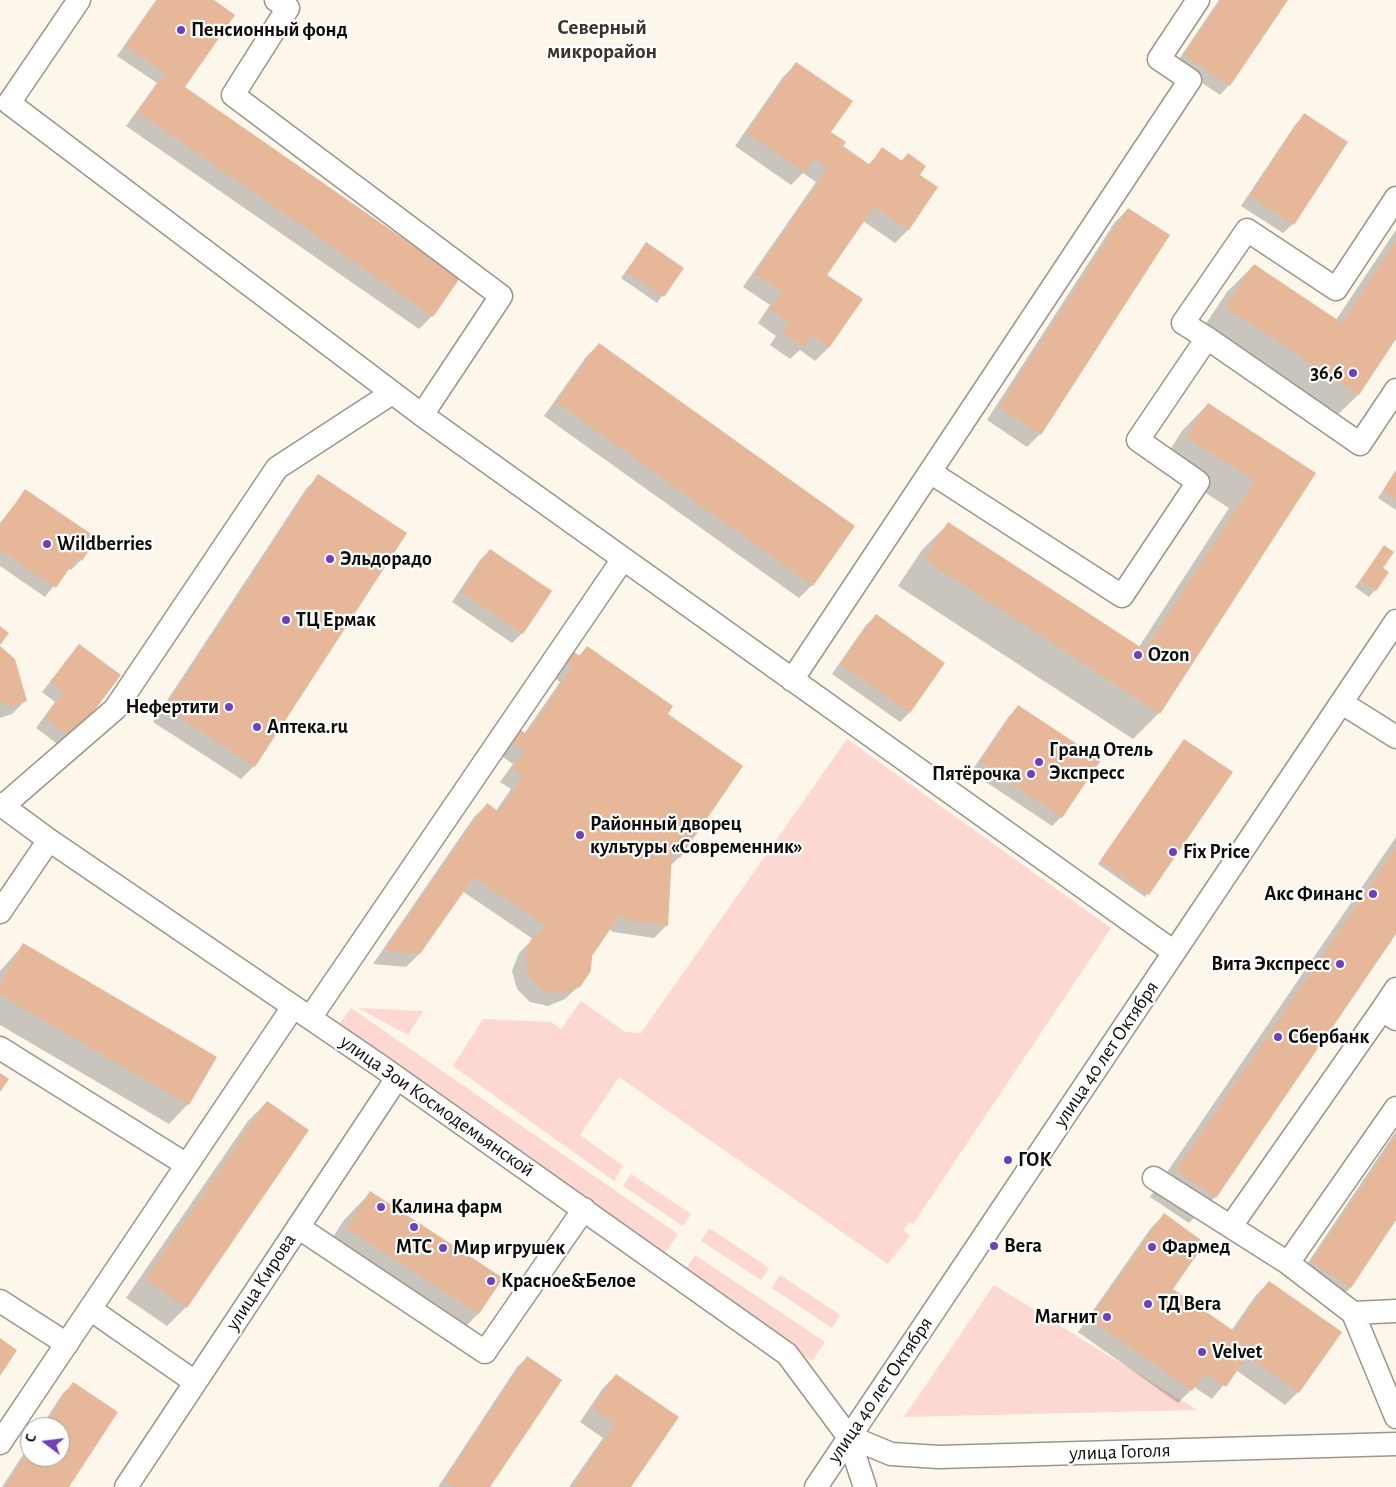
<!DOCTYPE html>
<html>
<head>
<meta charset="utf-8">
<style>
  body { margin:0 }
  #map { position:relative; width:1396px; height:1487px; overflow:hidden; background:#fcf6eb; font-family:"Alegreya Sans",sans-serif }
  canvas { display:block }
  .north { position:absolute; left:20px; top:1417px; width:50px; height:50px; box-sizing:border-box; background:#fff; border:1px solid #9f9e9d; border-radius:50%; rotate:285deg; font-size:14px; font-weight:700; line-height:20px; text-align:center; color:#0e0c09 }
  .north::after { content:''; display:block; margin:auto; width:18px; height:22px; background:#6e41b9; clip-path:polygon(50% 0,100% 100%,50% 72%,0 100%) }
</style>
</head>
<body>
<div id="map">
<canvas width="1396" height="1487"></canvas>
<div class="north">С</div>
</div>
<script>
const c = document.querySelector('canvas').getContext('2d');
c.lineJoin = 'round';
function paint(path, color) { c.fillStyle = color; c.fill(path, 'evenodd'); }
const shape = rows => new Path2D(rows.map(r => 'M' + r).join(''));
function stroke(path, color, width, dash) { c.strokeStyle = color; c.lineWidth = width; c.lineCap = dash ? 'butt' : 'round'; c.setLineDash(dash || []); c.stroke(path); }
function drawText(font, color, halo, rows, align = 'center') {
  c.font = font + ' "Alegreya Sans",sans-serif'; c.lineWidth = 4.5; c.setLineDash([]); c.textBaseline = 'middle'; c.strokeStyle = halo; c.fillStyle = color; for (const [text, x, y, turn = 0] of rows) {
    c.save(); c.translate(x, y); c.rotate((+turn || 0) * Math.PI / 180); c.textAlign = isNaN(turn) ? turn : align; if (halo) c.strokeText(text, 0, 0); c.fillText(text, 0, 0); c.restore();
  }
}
paint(shape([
  [847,739,1111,928,913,1224,909,1222,903,1230,910,1236,888,1264,619,1077,580,1135,623,1166,614,1181,453,1066,483,1019,551,1022,561,1029,581,1001,625,1032,641,1033],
  [351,1008,678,1234,663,1256,335,1031],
  [358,1008,423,1011,408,1035],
  [631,1174,691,1214,683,1226,623,1186],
  [709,1228,769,1268,761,1280,701,1241],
  [695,1255,825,1342,812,1361,683,1273],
  [780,1275,840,1315,832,1328,772,1288],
  [994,1285,1197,1410,904,1417]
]), '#fdd8d3');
paint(shape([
  [156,0,212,0,183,87,432,316,419,329,126,126,157,83,117,56],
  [1219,0,1287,0,1229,85,1220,95,1175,65],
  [796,64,830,132,841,146,868,165,883,149,901,161,908,154,918,175,936,188,908,230,895,243,863,221,826,275,861,300,828,348,815,361,800,350,790,359,770,345,776,336,758,323,770,305,743,287,816,182,803,173,791,185,735,146,783,77],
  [1305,115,1293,224,1283,233,1241,206,1295,125],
  [1128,209,1040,434,1027,447,987,420,1115,222],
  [1396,230,1396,337,1358,395,1331,421,1199,334,1227,292,1254,265,1336,320],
  [646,244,682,268,657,303,621,278],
  [599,344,812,585,799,598,544,416,586,357],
  [1208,404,1315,474,1159,713,1133,739,898,586,922,550,949,523,1139,647,1229,508,1161,464,1182,431],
  [1396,470,1396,510,1378,498],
  [319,476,254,766,241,779,153,722,306,489],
  [25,491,81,560,71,570,68,568,45,597,0,566,0,523],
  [1384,547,1375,590,1369,597,1355,587],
  [490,550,522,633,512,643,452,602,480,560],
  [876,616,909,713,900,722,832,674,866,625],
  [79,645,119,676,63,748,36,728,55,702,42,692],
  [0,648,25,701,12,714,0,718],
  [587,648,666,714,679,857,670,866,667,925,654,938,613,932,609,929,591,955,579,986,565,999,548,1006,530,1002,517,989,512,971,519,953,533,939,462,891,419,954,406,967,373,964,474,817,487,805,496,811,511,789,500,782,513,764,497,753,504,742,524,734,560,682,547,673,578,656],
  [1019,706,1061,817,1052,826,971,772,1009,716],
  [1182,743,1231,773,1145,897,1098,864],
  [1396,837,1396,931,1215,1197,1189,1223,1150,1197],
  [23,945,215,1057,188,1104,169,1124,0,1025,0,971],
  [267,1102,186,1307,167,1326,126,1298,248,1121],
  [1396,1131,1396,1218,1350,1288,1337,1301,1299,1276],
  [370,1193,502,1278,478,1314,452,1340,321,1256,344,1220],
  [1164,1215,1171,1289,1231,1331,1256,1295,1269,1282,1298,1392,1285,1405,1236,1370,1212,1399,1194,1387,1178,1403,1078,1332,1151,1228],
  [527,1358,489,1487,438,1487,517,1367],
  [616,1375,630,1487,569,1487,603,1438,580,1422,603,1388],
  [73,1384,68,1487,2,1487,30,1444,30,1457,60,1457,60,1427,41,1427,63,1393]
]), '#0003');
paint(shape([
  [157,0,214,0,235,15,185,87,460,278,433,317,138,112,165,73,126,46],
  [1221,0,1288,0,1230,86,1184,55],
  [796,62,853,101,831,132,846,142,843,146,870,165,882,147,902,161,908,153,926,166,920,175,938,187,909,230,874,207,827,275,863,299,829,348,812,336,804,347,782,332,789,323,770,309,782,292,755,274,828,168,814,159,805,173,747,133],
  [1304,113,1348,142,1294,225,1250,196],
  [1128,208,1170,235,1041,435,999,407],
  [1396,241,1396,339,1359,395,1225,307,1254,264,1342,323],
  [646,242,684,268,664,297,626,272],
  [599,343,855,526,813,586,556,402],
  [1208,403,1316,473,1160,714,924,559,948,522,1145,650,1255,481,1186,437],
  [1396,471,1396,500,1383,491],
  [318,474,407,533,255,767,165,708],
  [25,489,97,538,82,561,77,557,56,588,0,550,0,526],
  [1384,545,1394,552,1383,568,1389,572,1376,591,1360,581],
  [490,549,552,591,523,634,461,592],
  [876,614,945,663,910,713,840,664],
  [0,626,9,633,0,645],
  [79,644,121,675,73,739,45,718,64,692,50,682],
  [0,646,15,659,27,701,9,707,0,700],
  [587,646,673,706,668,714,743,766,680,858,672,853,668,926,627,920,620,915,592,956,591,971,580,987,562,994,543,990,529,976,525,957,531,939,547,927,474,877,420,954,384,951,487,803,499,812,523,776,512,768,525,751,509,740,517,728,527,734,572,668,559,659,567,647,580,656],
  [1018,705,1101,760,1062,818,980,762],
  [1184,739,1233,772,1149,895,1100,861],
  [1396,848,1396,934,1216,1198,1176,1170],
  [23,943,217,1057,189,1105,0,995,0,984],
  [0,1073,9,1079,0,1092],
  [267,1101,309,1130,187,1308,145,1279],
  [1396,1136,1396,1220,1351,1288,1311,1262],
  [370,1191,503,1278,479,1314,347,1229],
  [1164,1213,1205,1243,1173,1289,1234,1331,1269,1281,1342,1332,1299,1393,1247,1356,1226,1387,1205,1373,1192,1391,1090,1319],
  [0,1338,17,1350,0,1376],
  [527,1356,562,1380,490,1487,453,1487,444,1481],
  [616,1374,679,1417,631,1487,572,1487,615,1424,592,1408],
  [73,1382,118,1412,69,1487,5,1487,30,1448,30,1457,60,1457,60,1427,43,1427]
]), '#e6b798');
const minor = shape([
  [79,0,9,103,422,415,1174,952],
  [276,0,288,8,233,95,501,296,422,415],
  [1207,338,1183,323,1247,230,1336,289,1396,198],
  [930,472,1122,596,1198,482,1138,440,1207,338,1360,444,1396,390],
  [792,680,1190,80,1159,59,1198,0],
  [1342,703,1396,737],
  [0,804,49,840,379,1065,787,1354,848,1436,865,1487],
  [3,806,115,709,277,468,392,393],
  [0,912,49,840],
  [1396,989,1382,1010,1396,1019],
  [310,1018,623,559],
  [0,1048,187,1165],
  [1154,1178,1288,1263],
  [1231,1226,1382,1010],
  [298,1227,485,1352,584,1209],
  [0,1301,67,1344],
  [1396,1311,1353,1313,1396,1417],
  [1353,1313,1288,1263,1396,1108],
  [195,1382,90,1309,293,1007],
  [848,1436,891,1454,939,1457,1396,1444],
  [0,1443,90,1309],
  [126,1487,397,1078],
  [816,1487,1396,621]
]);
stroke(minor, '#9b968b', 25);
stroke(minor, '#fff', 22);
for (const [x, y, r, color] of [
  [181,30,5,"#6e41b9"],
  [1353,373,5,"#6e41b9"],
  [47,544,5,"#6e41b9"],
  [330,559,5,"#6e41b9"],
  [286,620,5,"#6e41b9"],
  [1138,655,5,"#6e41b9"],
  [229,707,5,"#6e41b9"],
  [257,727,5,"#6e41b9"],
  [1039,762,5,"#6e41b9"],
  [1031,774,5,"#6e41b9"],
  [580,835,5,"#6e41b9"],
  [1173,852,5,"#6e41b9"],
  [1373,894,5,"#6e41b9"],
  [1340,964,5,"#6e41b9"],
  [1278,1037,5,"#6e41b9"],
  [1008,1160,5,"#6e41b9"],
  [381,1207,5,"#6e41b9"],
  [414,1227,5,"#6e41b9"],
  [994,1246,5,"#6e41b9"],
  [1152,1247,5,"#6e41b9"],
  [443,1248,5,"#6e41b9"],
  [491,1281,5,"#6e41b9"],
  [1148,1304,5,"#6e41b9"],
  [1107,1317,5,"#6e41b9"],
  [1202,1352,5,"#6e41b9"]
]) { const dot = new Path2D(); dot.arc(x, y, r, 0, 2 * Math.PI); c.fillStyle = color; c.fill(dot); stroke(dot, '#fff', 2); }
drawText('bold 20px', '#0e0c09', '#fff', [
  ["Пенсионный фонд",191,30],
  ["36,6",1343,373,"right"],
  ["Wildberries",57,544],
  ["Эльдорадо",340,559],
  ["ТЦ Ермак",296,620],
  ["Ozon",1148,655],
  ["Нефертити",219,707,"right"],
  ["Аптека.ru",267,727],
  ["Гранд Отель",1049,750],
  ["Экспресс",1049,773],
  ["Пятёрочка",1021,774,"right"],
  ["Районный дворец",590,824],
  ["культуры «Современник»",590,847],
  ["Fix Price",1183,852],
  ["Акс Финанс",1363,894,"right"],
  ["Вита Экспресс",1330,964,"right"],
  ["Сбербанк",1288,1037],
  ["ГОК",1018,1160],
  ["Калина фарм",391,1207],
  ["Вега",1004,1246],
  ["МТС",414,1247,"center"],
  ["Фармед",1162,1247],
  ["Мир игрушек",453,1248],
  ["Красное&Белое",501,1281],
  ["ТД Вега",1158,1304],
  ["Магнит",1097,1317,"right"],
  ["Velvet",1212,1352]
], 'left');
drawText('20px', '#0e0c09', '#fff', [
  ["улица 40 лет Октября",1106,1054,-56],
  ["улица Зои Космодемьянской",437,1106,35],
  ["улица Кирова",261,1282,-57],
  ["улица 40 лет Октября",880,1390,-56],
  ["улица Гоголя",1120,1452,-2]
]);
drawText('bold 21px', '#39342b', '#fff', [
  ["Северный",602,28],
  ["микрорайон",602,52]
]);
</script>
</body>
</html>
